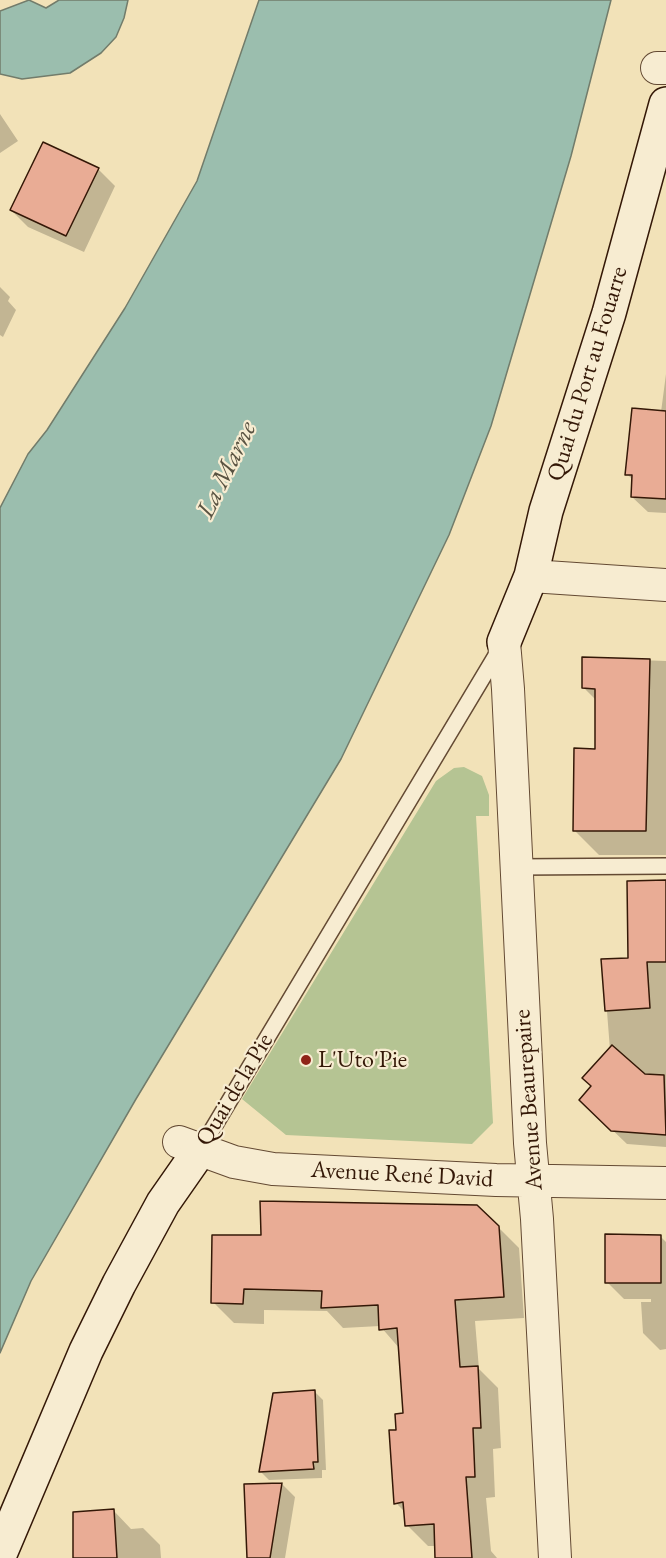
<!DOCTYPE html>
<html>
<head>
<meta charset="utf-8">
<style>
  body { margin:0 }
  canvas { display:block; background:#f2e2b8 }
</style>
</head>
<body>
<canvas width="666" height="1558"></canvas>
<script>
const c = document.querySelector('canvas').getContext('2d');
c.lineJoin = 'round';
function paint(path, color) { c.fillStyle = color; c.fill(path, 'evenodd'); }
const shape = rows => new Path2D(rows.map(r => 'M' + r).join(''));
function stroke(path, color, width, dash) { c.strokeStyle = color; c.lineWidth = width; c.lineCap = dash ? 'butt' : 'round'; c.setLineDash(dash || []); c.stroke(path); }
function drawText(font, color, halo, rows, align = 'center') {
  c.font = font + ' "EB Garamond",serif'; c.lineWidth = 4.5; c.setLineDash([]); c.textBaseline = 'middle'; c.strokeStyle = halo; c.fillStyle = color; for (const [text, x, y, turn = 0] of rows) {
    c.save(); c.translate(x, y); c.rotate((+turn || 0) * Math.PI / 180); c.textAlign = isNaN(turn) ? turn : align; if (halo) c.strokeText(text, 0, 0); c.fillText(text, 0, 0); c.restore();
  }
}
paint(shape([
  [464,767,482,776,489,795,489,816,476,816,493,1123,472,1144,286,1135,242,1099,436,781,454,768]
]), '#b5c493');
const water = shape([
  [29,0,46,8,59,0,128,0,124,18,116,37,101,53,70,73,22,79,0,74,0,11,29,0],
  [259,0,611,0,571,156,491,426,449,535,341,759,136,1099,31,1281,0,1353,0,508,28,454,47,430,125,308,197,181,259,0]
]);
paint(water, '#9bbeae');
stroke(water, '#727c6b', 1.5);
paint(shape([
  [0,114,18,141,0,153],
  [98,169,115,186,84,252,28,227,11,210],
  [0,287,10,297,8,301,16,310,3,337,0,335],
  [666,374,666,513,648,512,632,497,633,480,627,474,661,412],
  [583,658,666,661,666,855,599,855,575,831,596,750,597,701,583,687],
  [666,882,666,1147,627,1144,581,1100,593,1086,610,1050,603,960,630,959],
  [498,1227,519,1248,524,1318,475,1321,479,1369,498,1388,501,1448,493,1449,495,1497,486,1498,491,1551,497,1558,437,1558,436,1546,428,1546,407,1525,406,1513,396,1503,397,1431,404,1414,400,1349,380,1326,343,1328,327,1311,264,1310,264,1324,234,1323,213,1302,262,1237],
  [660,1236,666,1242,666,1349,660,1350,643,1333,641,1302,651,1302,651,1299,624,1299,607,1282],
  [314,1391,323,1400,326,1470,322,1470,322,1478,269,1480,260,1471],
  [282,1484,295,1497,285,1558,248,1558,245,1486],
  [114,1511,131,1529,143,1528,160,1545,161,1558,75,1558]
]), '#0003');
const building = shape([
  [43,142,99,168,66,236,10,210,43,142],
  [632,408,666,411,666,499,631,497,632,475,625,475,632,408],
  [582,657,650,659,646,831,573,831,574,748,595,749,595,689,582,688,582,657],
  [666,880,666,962,647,962,650,1008,605,1011,601,959,628,958,627,881,666,880],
  [612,1045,645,1074,664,1075,666,1135,611,1131,579,1100,591,1086,582,1078,612,1045],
  [260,1201,477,1205,499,1226,504,1297,455,1300,460,1367,478,1366,481,1428,473,1428,475,1477,466,1477,472,1558,435,1558,434,1524,405,1526,403,1502,394,1504,389,1430,396,1430,395,1414,403,1413,397,1328,379,1330,378,1305,321,1308,322,1291,244,1289,243,1304,211,1303,212,1235,261,1235,260,1201],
  [605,1234,661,1235,661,1283,605,1283,605,1234],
  [315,1390,318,1462,313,1462,314,1469,259,1472,273,1393,315,1390],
  [282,1483,270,1558,247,1558,244,1484,282,1483],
  [114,1509,117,1558,73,1558,73,1512,114,1509]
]);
paint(building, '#e9ac95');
stroke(building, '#341807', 1.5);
const lane = shape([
  [517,867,666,866],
  [200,1150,501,647]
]);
const street = shape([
  [657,68,666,68],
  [531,576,666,585],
  [504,642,508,689,530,1143,537,1219,555,1558],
  [179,1142,234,1162,273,1169,496,1180,666,1183]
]);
const secondary = shape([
  [504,642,531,576,546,511,609,313,666,104],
  [0,1554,86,1351,119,1284,163,1203,200,1150]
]);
stroke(lane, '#644a33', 18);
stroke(street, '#644a33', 34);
stroke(secondary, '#341807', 36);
stroke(lane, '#f7ecd1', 15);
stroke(street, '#f7ecd1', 32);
stroke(secondary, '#f7ecd1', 33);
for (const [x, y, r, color] of [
  [306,1060,6,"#8f2418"]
]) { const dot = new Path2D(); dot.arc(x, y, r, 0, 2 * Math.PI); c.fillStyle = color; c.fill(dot); stroke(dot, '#f7ecd1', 2); }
drawText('24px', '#341807', '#f7ecd1', [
  ["Quai du Port au Fouarre",588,374,-73],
  ["Quai de la Pie",235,1090,-59],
  ["Avenue Beaurepaire",529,1100,-94],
  ["Avenue René David",402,1175,3]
]);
drawText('24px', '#341807', '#f7ecd1', [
  ["L'Uto'Pie",318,1060]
], 'left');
drawText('italic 26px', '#585241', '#f7ecd1', [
  ["La Marne",227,470,-64]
]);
</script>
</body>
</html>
